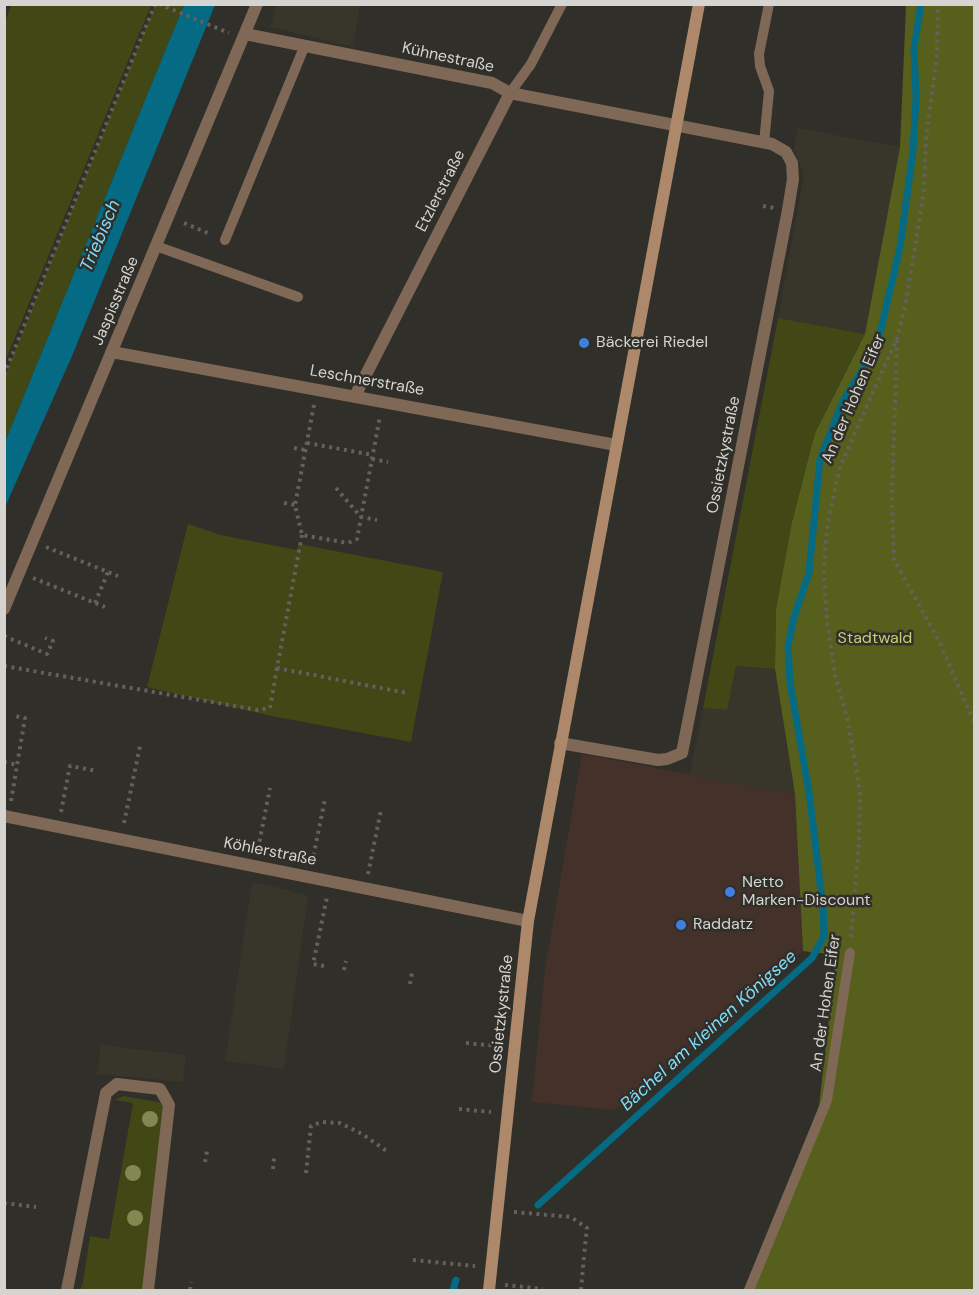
<!DOCTYPE html>
<html>
<head>
<meta charset="utf-8">
<style>
  body { margin:0 }
  #map { position:relative; width:979px; height:1295px; overflow:hidden; background:#302f29; font-family:"DM Sans",sans-serif }
  canvas { display:block }
  .frame { position:absolute; inset:0; border:6px solid #d5d4d0; pointer-events:none }
</style>
</head>
<body>
<div id="map">
<canvas width="979" height="1295"></canvas>
<div class="frame"></div>
</div>
<script>
const c = document.querySelector('canvas').getContext('2d');
c.lineJoin = 'round';
function paint(path, color) { c.fillStyle = color; c.fill(path, 'evenodd'); }
const shape = rows => new Path2D(rows.map(r => 'M' + r).join(''));
function stroke(path, color, width, dash) { c.strokeStyle = color; c.lineWidth = width; c.lineCap = dash ? 'butt' : 'round'; c.setLineDash(dash || []); c.stroke(path); }
function drawText(font, color, halo, rows, align = 'center') {
  c.font = font + ' "DM Sans",sans-serif'; c.lineWidth = 5; c.setLineDash([]); c.textBaseline = 'middle'; c.strokeStyle = halo; c.fillStyle = color; for (const [text, x, y, turn = 0] of rows) {
    c.save(); c.translate(x, y); c.rotate((+turn || 0) * Math.PI / 180); c.textAlign = isNaN(turn) ? turn : align; if (halo) c.strokeText(text, 0, 0); c.fillText(text, 0, 0); c.restore();
  }
}
paint(shape([
  [582,754,795,794,803,951,626,1104,612,1110,532,1102,545,969]
]), '#44312a');
paint(shape([
  [277,5,360,5,353,47,270,27],
  [797,128,900,147,865,334,778,318,804,174,794,150],
  [735,666,775,669,795,794,689,776,703,708,727,710],
  [252,883,276,887,308,896,284,1069,225,1061],
  [101,1045,186,1055,183,1082,97,1074]
]), '#38362a');
paint(shape([
  [11,5,151,5,5,362,4,26],
  [155,5,184,5,5,442,5,375],
  [778,318,865,334,815,433,792,522,776,609,775,669,736,666,727,710,703,708],
  [188,524,221,535,297,550,299,544,443,572,411,742,271,716,147,687],
  [123,1096,159,1102,165,1108,143,1290,80,1290,83,1282,90,1236,109,1239,133,1103,115,1100]
]), '#414715');
paint(shape([
  [906,5,974,5,974,1290,753,1290,819,1106,836,955,803,951,795,794,775,669,776,609,792,522,815,433,865,334,900,147]
]), '#575f1d');
paint(shape([
  [184,5,215,5,72,356,5,507,5,442]
]), '#056b85');
stroke(shape([
  [538,1205,812,958,824,936,823,908,809,792,790,683,788,646,794,617,809,573,820,459,843,401,877,346,900,247,913,151,916,98,914,48,921,4],
  [453,1290,456,1280]
]), '#056b85', 7);
stroke(shape([
  [159,4,229,33],
  [763,206,774,208],
  [184,223,210,234],
  [897,340,892,496,894,560,939,641,974,722],
  [4,375,155,4],
  [314,405,295,505,302,535,348,543,357,539,380,416],
  [307,443,373,455],
  [294,448,305,450],
  [372,459,388,462],
  [336,488,361,517,377,520],
  [284,503,295,505],
  [302,535,277,668,407,693],
  [46,547,118,576],
  [33,578,105,607],
  [95,603,108,572],
  [4,636,47,654,53,641,45,638],
  [4,666,258,710,270,708,277,668],
  [4,762,17,765],
  [11,801,25,718,15,716],
  [61,812,70,766,97,771],
  [124,823,140,746,137,746],
  [258,849,270,788],
  [312,863,325,799],
  [368,874,381,810],
  [851,937,859,844,860,793,848,722,835,675,827,621,824,577,825,550,828,521,840,467,897,338,906,303,924,190,926,139,937,55,938,4],
  [324,966,313,964,327,897],
  [344,970,346,961],
  [410,984,412,973],
  [466,1043,498,1046],
  [459,1109,491,1112],
  [205,1162,207,1151],
  [273,1169,274,1158],
  [306,1173,311,1126,322,1122,340,1123,362,1134,388,1152],
  [4,1203,36,1207],
  [514,1212,571,1217,587,1228,584,1256],
  [413,1260,475,1266],
  [505,1285,543,1289],
  [190,1290,191,1282],
  [581,1290,584,1256,581,1255]
]), '#62615b', 4, [3, 4.5]);
stroke(shape([
  [510,93,531,64,562,4],
  [764,143,769,91,760,66,759,54,769,4],
  [225,240,305,45],
  [156,246,298,297],
  [749,1290,827,1100,850,953]
]), '#806856', 10);
stroke(shape([
  [245,34,492,83,510,93,772,144,786,152,792,163,793,179,788,210,682,753,667,759,658,760,560,743],
  [112,352,616,445],
  [355,396,510,93],
  [4,609,257,4],
  [4,816,528,921],
  [67,1290,106,1093,117,1084,160,1089,169,1105,148,1290]
]), '#806856', 12);
stroke(shape([
  [489,1290,528,921,699,4]
]), '#ad886b', 12);
c.fillStyle = '#818852';
for (const [x, y] of [
  [150,1119],
  [133,1173],
  [135,1218]
]) { c.beginPath(); c.arc(x, y, 8, 0, 2 * Math.PI); c.fill(); }
for (const [x, y, r, color] of [
  [584,343,6,"#3f7fe0"],
  [730,892,6,"#3f7fe0"],
  [681,925,6,"#3f7fe0"]
]) { const dot = new Path2D(); dot.arc(x, y, r, 0, 2 * Math.PI); c.fillStyle = color; c.fill(dot); stroke(dot, '#302f29', 2); }
drawText('16px', '#d5d4d0', '#302f29', [
  ["Kühnestraße",448,58,12],
  ["Etzlerstraße",441,191,-63],
  ["Jaspisstraße",116,301,-67],
  ["Leschnerstraße",367,381,10],
  ["An der Hohen Eifer",854,399,-67],
  ["Ossietzkystraße",724,455,-79],
  ["Köhlerstraße",270,852,11],
  ["An der Hohen Eifer",826,1003,-82],
  ["Ossietzkystraße",502,1014,-84]
]);
drawText('16px', '#d5d4d0', '#302f29', [
  ["Bäckerei Riedel",596,343],
  ["Netto",742,883],
  ["Marken-Discount",742,901],
  ["Raddatz",693,925]
], 'left');
drawText('16px', '#c3d073', '#302f29', [
  ["Stadtwald",875,639]
]);
drawText('italic 18px', '#82dbfa', '#302f29', [
  ["Triebisch",101,236,-67],
  ["Bächel am kleinen Königsee",709,1031,-42]
]);
</script>
</body>
</html>
